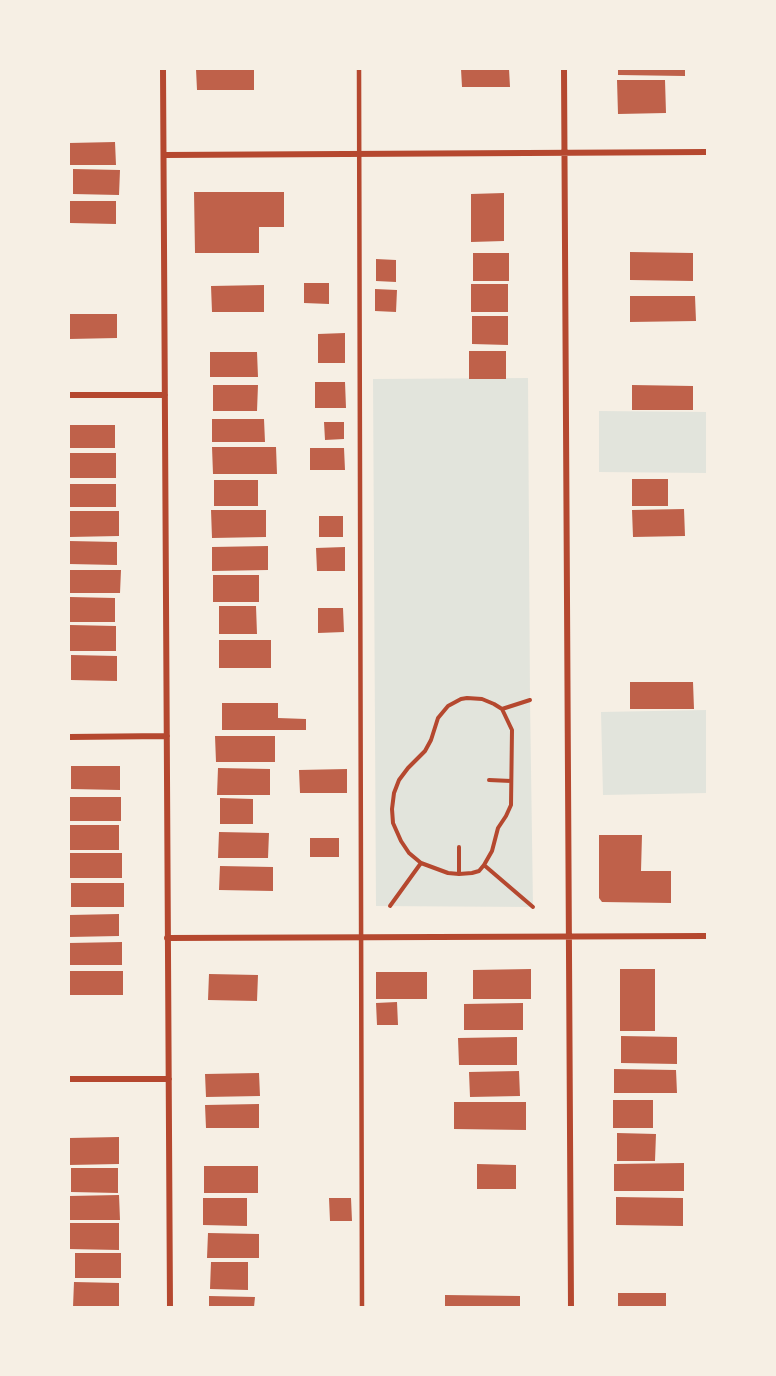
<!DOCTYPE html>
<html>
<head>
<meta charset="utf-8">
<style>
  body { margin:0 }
  #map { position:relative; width:776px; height:1376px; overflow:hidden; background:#f6efe4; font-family:Signika,sans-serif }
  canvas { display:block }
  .frame { position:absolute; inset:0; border:70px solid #f6efe4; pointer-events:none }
</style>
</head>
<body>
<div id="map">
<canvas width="776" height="1376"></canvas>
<div class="frame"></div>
</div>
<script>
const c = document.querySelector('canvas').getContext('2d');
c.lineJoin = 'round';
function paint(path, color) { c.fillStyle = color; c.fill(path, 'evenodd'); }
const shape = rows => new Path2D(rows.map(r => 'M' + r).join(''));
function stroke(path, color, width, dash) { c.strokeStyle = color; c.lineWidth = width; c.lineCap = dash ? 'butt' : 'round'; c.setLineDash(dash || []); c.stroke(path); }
paint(shape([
  [528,378,530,700,533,907,376,906,373,379],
  [599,411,707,412,707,473,599,472],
  [707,710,707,793,603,795,601,712]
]), '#e2e4dc');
paint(shape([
  [196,69,254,69,254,90,197,90],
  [461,69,509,69,510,87,462,87],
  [618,69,685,69,685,76,618,75],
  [617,80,665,80,666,113,618,114],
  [115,142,116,165,69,165,69,143],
  [73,169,120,170,119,195,73,194],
  [194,192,284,192,284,227,259,227,259,253,195,253],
  [504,193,504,241,471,242,471,194],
  [70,201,116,201,116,224,70,223],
  [630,252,693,253,693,281,630,280],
  [473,253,509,253,509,281,473,281],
  [376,259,396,260,396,282,376,281],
  [304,283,329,283,329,304,304,303],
  [471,284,508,284,508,312,471,312],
  [264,285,264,312,212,312,211,286],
  [375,289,397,290,396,312,375,311],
  [630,296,695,296,696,321,630,322],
  [69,314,117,314,117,338,69,339],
  [472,316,508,316,508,345,472,344],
  [345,333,345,363,318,363,318,334],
  [469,351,506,351,506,379,469,379],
  [210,352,257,352,258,377,210,377],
  [315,382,345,382,346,408,315,408],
  [213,385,258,385,257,411,213,411],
  [632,385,693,386,693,410,632,410],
  [212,419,264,419,265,442,212,442],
  [324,422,344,422,344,439,325,440],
  [69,425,115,425,115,448,69,448],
  [212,447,276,447,277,474,213,474],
  [310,448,344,448,345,470,310,470],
  [69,453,116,453,116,478,69,478],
  [632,479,668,479,668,506,632,506],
  [214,480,258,480,258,506,214,506],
  [69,484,116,484,116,507,69,507],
  [684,509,685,536,633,537,632,510],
  [211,510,266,510,266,537,212,538],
  [69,511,119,511,119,536,69,537],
  [319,516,343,516,343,537,319,537],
  [69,541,117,542,117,565,69,564],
  [268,546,268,570,212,571,212,547],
  [345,547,345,571,317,571,316,548],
  [69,570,121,570,120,593,69,593],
  [213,575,259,575,259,602,213,602],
  [70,597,115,598,115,622,69,622],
  [219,606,256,606,257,634,219,634],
  [318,608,343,608,344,632,318,633],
  [70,625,116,626,116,651,70,651],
  [219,640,271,640,271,668,219,668],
  [71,655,117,656,117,681,71,680],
  [630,682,693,682,694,709,630,709],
  [222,703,278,703,278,718,306,719,306,730,222,730],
  [215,736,275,736,275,762,216,762],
  [71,766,120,766,120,790,71,789],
  [218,768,270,769,270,795,217,795],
  [347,769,347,793,300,793,299,770],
  [69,797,121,797,121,821,69,821],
  [220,798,253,799,253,824,220,824],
  [69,825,119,825,119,850,69,850],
  [219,832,269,833,268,858,218,858],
  [599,835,642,835,641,871,671,871,671,903,602,902,599,898],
  [310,838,339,838,339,857,310,857],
  [69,853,122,853,122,878,69,878],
  [220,866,273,867,273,891,219,890],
  [71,883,124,883,124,907,71,907],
  [119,914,119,936,69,937,69,915],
  [122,942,122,965,69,965,69,943],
  [531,969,531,999,473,999,473,970],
  [620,969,655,969,655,1031,620,1031],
  [69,971,123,971,123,995,69,995],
  [376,972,427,972,427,999,376,999],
  [209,974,258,975,257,1001,208,1000],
  [397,1002,398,1025,377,1025,376,1003],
  [523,1003,523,1030,464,1030,464,1004],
  [621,1036,677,1037,677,1064,621,1063],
  [517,1037,517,1065,459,1065,458,1038],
  [614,1069,676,1070,677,1093,614,1093],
  [519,1071,520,1096,470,1097,469,1072],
  [259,1073,260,1096,206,1097,205,1074],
  [613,1100,653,1100,653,1128,613,1128],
  [454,1102,526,1102,526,1130,454,1129],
  [259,1104,259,1128,206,1128,205,1105],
  [617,1133,656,1134,655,1161,617,1161],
  [119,1137,119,1164,69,1165,69,1138],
  [684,1163,684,1191,614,1191,614,1164],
  [477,1164,516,1165,516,1189,477,1189],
  [204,1166,258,1166,258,1193,204,1193],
  [71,1168,118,1168,118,1193,71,1192],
  [119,1195,120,1220,69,1220,69,1196],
  [616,1197,683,1198,683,1226,616,1225],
  [203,1198,247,1198,247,1226,203,1225],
  [329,1198,351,1198,352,1221,330,1221],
  [69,1223,119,1223,119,1250,69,1249],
  [208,1233,259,1234,259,1258,207,1258],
  [75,1253,121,1253,121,1278,75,1278],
  [211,1262,248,1262,248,1290,210,1289],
  [74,1282,119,1283,119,1307,73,1307],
  [618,1293,666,1293,666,1307,618,1307],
  [445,1295,520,1296,520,1307,445,1307],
  [209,1296,255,1297,254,1307,209,1307]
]), '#bf614a');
stroke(shape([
  [502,709,530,700],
  [489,780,511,781],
  [459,847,459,874],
  [484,865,479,871,472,873,459,874,448,873,421,863,409,853,401,841,393,823,392,809,394,793,399,780,408,768,425,751,431,740,438,718,448,706,461,699,467,698,482,699,494,704,502,709,512,730,511,805,506,816,498,828,492,851,484,865,533,907],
  [390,906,421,863]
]), '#b5482f', 4);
stroke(shape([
  [359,69,362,1307]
]), '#b5482f', 4.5);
stroke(shape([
  [163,69,170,1307],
  [564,69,571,1307],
  [164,155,707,152],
  [69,395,165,395],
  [69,737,167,736],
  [167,938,707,936],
  [69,1079,169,1079]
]), '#b5482f', 6);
</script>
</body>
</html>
